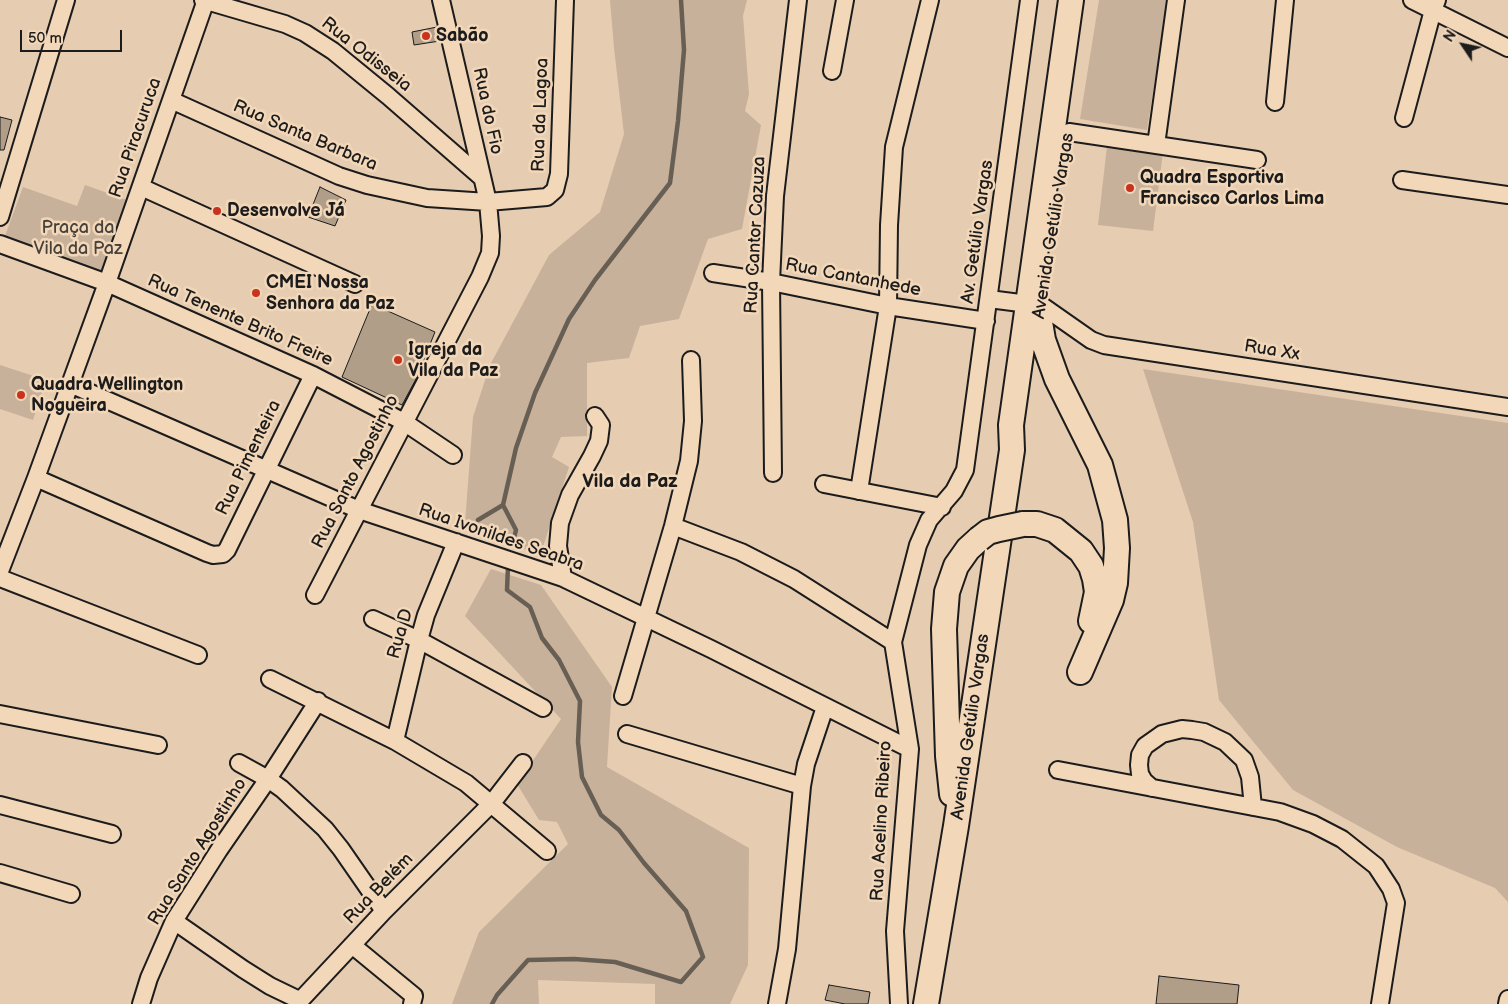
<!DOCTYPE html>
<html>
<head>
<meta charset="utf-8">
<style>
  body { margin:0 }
  #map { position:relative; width:1508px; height:1004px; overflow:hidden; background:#e6ccb0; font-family:"Balsamiq Sans",sans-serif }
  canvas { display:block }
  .north { position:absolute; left:1438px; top:20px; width:50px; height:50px; -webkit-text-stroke:4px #f3d7b9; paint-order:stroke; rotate:304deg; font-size:14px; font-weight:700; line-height:20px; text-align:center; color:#1c1c1c }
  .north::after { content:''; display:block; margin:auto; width:18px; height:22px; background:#1c1c1c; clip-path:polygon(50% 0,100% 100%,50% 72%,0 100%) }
  .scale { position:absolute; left:20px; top:30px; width:102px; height:22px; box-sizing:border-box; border:2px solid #1c1c1c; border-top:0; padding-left:6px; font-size:15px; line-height:18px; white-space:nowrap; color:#1c1c1c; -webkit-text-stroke:4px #f3d7b9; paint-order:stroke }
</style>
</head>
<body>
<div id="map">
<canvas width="1508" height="1004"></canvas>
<div class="north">N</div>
<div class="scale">50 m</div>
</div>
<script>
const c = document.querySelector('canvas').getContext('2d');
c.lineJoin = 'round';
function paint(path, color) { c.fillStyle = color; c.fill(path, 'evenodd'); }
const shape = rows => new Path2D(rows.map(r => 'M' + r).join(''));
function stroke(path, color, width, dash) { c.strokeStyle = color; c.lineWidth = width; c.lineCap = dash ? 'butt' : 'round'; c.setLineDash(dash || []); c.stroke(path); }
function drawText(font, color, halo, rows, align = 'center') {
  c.font = font + ' "Balsamiq Sans",sans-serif'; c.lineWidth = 5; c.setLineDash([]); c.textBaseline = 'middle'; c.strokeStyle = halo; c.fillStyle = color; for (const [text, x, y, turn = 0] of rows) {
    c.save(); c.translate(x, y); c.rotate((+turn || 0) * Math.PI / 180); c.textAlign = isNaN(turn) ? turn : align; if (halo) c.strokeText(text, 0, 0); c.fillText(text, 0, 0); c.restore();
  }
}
paint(shape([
  [610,0,747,0,743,16,749,94,745,111,761,125,742,229,708,239,679,319,640,326,629,358,587,363,587,436,561,437,552,457,569,467,540,556,465,523,473,417,490,365,549,255,600,212,624,134,614,48],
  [1099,0,1168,0,1147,130,1080,119],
  [1107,146,1163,152,1153,231,1098,225],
  [85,185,127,200,99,279,2,244,23,187,77,206],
  [0,365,46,380,33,420,0,409],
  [1143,369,1508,423,1508,902,1495,888,1397,847,1293,790,1219,700,1193,522],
  [491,569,541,585,612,687,607,767,749,848,748,965,730,1004,655,1004,655,984,538,980,539,1004,452,1004,479,932,568,844,557,822,539,820,517,784,561,719,465,616]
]), '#c8b19a');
stroke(shape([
  [503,505,516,530,514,538],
  [478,520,503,505,516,448,535,393,569,319,595,280,670,183,678,121,684,50,681,0],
  [492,1004,497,995,528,960,574,959,615,962,681,982,703,957,686,911,644,863,619,830,601,815,582,777,578,742,580,701,559,660,542,638,530,607,507,590,508,566]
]), '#685f54', 4.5);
const building = shape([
  [437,27,440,41,414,45,412,32,437,27],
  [0,117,12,120,4,150,0,150,0,117],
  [320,187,346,200,335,226,308,217,320,187],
  [372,304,435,332,416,379,402,405,342,377,372,304],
  [1159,976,1239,985,1237,1004,1156,1004,1159,976],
  [829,985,870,992,868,1004,845,1004,825,1000,829,985]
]);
paint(building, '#b19e89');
stroke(building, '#1c1c1c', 1);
const minor = shape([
  [203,0,285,24,305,33,333,51,388,96,481,177],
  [1412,0,1508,48],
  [832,71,845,0],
  [171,100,339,176,367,185,427,198,488,202,547,197,555,190,559,174,565,0],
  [1275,102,1285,0],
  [1404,118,1433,10,1437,0],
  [1069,132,1257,160],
  [1156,145,1176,0],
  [1402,180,1508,195],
  [141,187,355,284],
  [0,217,66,0],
  [0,244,107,283,313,375,404,422,453,455],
  [713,273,771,282,888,306,986,321],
  [989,299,1028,304],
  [1041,305,1091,340,1104,345,1508,407],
  [70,384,359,510,563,578,711,649,910,749],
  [773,473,771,282,775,196,798,0],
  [36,478,207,553,213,555,223,554,227,550,313,375],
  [824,484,942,507],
  [859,491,888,306,889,225,894,147,930,0],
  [673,526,741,552,794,579,893,642],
  [0,571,36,478,107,283,206,0],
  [0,578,198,655],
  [563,578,558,546,560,523,570,495,592,456,599,441,601,425,595,416],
  [315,595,480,277,490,253,491,236,488,202,441,0],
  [373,619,419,640,543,708],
  [270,679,395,741,466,783,547,851],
  [623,696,673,526,689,461,693,421,691,360],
  [0,714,158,745],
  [627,734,802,786],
  [395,741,419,640,426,615,456,542],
  [239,763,268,779,282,789,325,829,341,849,384,911],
  [1058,770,1280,812,1313,824,1342,839,1376,866,1391,889,1396,903,1380,1004],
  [1152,788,1144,781,1140,774,1139,765,1140,755,1145,746,1162,734,1182,729,1192,730,1204,732,1225,742,1244,760,1250,777,1253,807],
  [0,805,112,834],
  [0,873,71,894],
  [174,921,243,969,270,986,299,1000],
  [352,945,414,996,412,1004],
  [141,1004,149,978,174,921,219,850,268,779,318,701],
  [297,1004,384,911,492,803,523,763],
  [777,1004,787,949,802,786,806,764,825,707],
  [899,1004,895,931,910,749,893,642,918,545,929,520,954,491,965,470,1029,0],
  [1507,1004,1508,999]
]);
const highway = shape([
  [1039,316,1043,340,1057,379,1100,465,1115,520,1117,548,1115,583,1111,600,1080,672],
  [1023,524,1037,524,1055,530,1081,551,1091,566,1095,579,1097,592,1091,621],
  [952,794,948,756,944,629,947,592,956,566,968,549,979,539],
  [926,1004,956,826,1012,450,1011,425,1071,0]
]);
stroke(minor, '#1c1c1c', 20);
stroke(highway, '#1c1c1c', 28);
stroke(minor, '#f3d7b9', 16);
stroke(highway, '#f3d7b9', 24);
const highwayBridge = shape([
  [979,539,988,532,999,529,1023,524]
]);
stroke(highwayBridge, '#1c1c1c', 28, []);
stroke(highwayBridge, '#f3d7b9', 24);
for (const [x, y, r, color] of [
  [426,36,5,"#c8321e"],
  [1130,188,5,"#c8321e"],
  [217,211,5,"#c8321e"],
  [256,293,5,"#c8321e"],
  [398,360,5,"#c8321e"],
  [21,395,5,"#c8321e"]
]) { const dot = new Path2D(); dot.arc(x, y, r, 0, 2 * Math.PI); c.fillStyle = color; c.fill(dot); stroke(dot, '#f3d7b9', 2); }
drawText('bold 18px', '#1c1c1c', '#f3d7b9', [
  ["Sabão",436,36],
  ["Quadra Esportiva",1140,178],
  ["Francisco Carlos Lima",1140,199],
  ["Desenvolve Já",227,211],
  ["CMEI Nossa",266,283],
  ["Senhora da Paz",266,304],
  ["Igreja da",408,350],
  ["Vila da Paz",408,371],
  ["Quadra Wellington",31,385],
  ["Nogueira",31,406]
], 'left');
drawText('18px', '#1c1c1c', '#f3d7b9', [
  ["Rua Odisseia",366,55,38],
  ["Rua do Fio",487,111,78],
  ["Rua da Lagoa",541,115,-88],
  ["Rua Santa Barbara",305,136,23],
  ["Rua Piracuruca",136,138,-71],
  ["Avenida Getúlio Vargas",1054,226,-81],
  ["Av. Getúlio Vargas",978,232,-82],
  ["Rua Cantor Cazuza",756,235,-87],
  ["Rua Cantanhede",853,278,11],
  ["Rua Tenente Brito Freire",240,321,24],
  ["Rua Xx",1272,351,9],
  ["Rua Pimenteira",249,458,-64],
  ["Rua Santo Agostinho",356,472,-63],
  ["Rua Ivonildes Seabra",501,538,19],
  ["Rua D",401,634,-74],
  ["Avenida Getúlio Vargas",971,727,-82],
  ["Rua Acelino Ribeiro",882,821,-87],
  ["Rua Santo Agostinho",198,852,-58],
  ["Rua Belém",379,889,-46]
]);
drawText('18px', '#47413c', '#f3d7b9', [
  ["Praça da",78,228],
  ["Vila da Paz",78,249]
]);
drawText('bold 19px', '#1c1c1c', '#f3d7b9', [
  ["Vila da Paz",630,482]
]);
</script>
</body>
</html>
